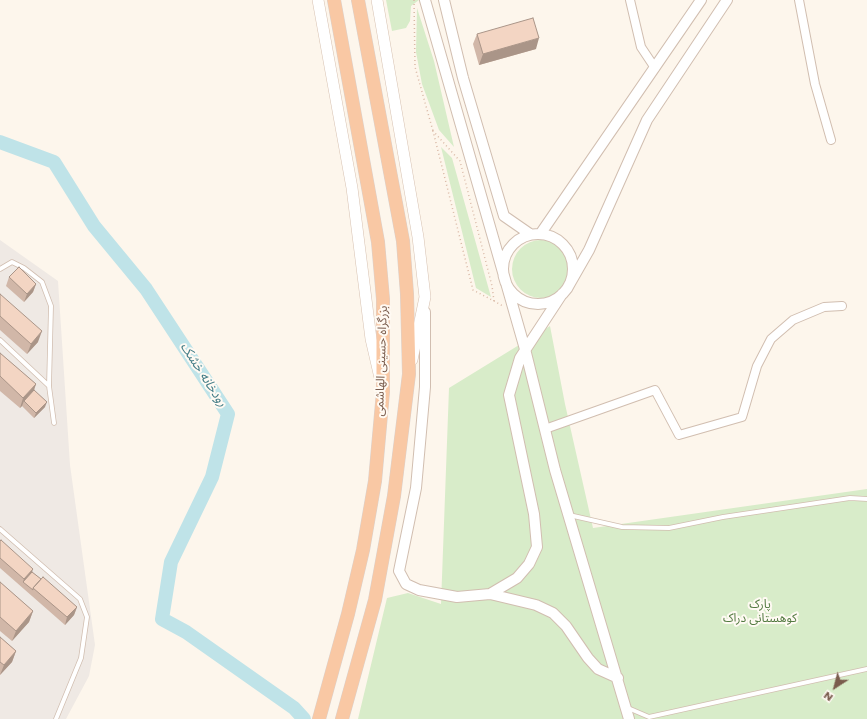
<!DOCTYPE html>
<html>
<head>
<meta charset="utf-8">
<style>
  body { margin:0 }
  #map { position:relative; width:867px; height:719px; overflow:hidden; background:#fdf6ec; font-family:Poppins,sans-serif }
  canvas { display:block }
  .north { position:absolute; left:815px; top:667px; width:40px; height:40px; -webkit-text-stroke:3px #fffaf3; paint-order:stroke; rotate:216deg; font-size:11px; font-weight:700; line-height:16px; text-align:center; color:#7a5c4d }
  .north::after { content:''; display:block; margin:auto; width:14px; height:18px; background:#7a5c4d; clip-path:polygon(50% 0,100% 100%,50% 72%,0 100%) }
</style>
</head>
<body>
<div id="map">
<canvas width="867" height="719"></canvas>
<div class="north">N</div>
</div>
<script>
const c = document.querySelector('canvas').getContext('2d');
c.lineJoin = 'round';
function paint(path, color) { c.fillStyle = color; c.fill(path, 'evenodd'); }
const shape = rows => new Path2D(rows.map(r => 'M' + r).join(''));
function stroke(path, color, width, dash) { c.strokeStyle = color; c.lineWidth = width; c.lineCap = dash ? 'butt' : 'round'; c.setLineDash(dash || []); c.stroke(path); }
function drawText(font, color, halo, rows, align = 'center') {
  c.font = font + ' Poppins,"Noto Sans Arabic",sans-serif'; c.lineWidth = 4; c.setLineDash([]); c.textBaseline = 'middle'; c.strokeStyle = halo; c.fillStyle = color; for (const [text, x, y, turn = 0] of rows) {
    c.save(); c.translate(x, y); c.rotate((+turn || 0) * Math.PI / 180); c.textAlign = isNaN(turn) ? turn : align; if (halo) c.strokeText(text, 0, 0); c.fillText(text, 0, 0); c.restore();
  }
}
paint(shape([
  [0,240,58,281,70,465,95,645,89,676,66,719,0,719]
]), '#efe9e4');
paint(shape([
  [386,0,419,0,411,6,410,21,406,28,392,31],
  [417,8,434,61,454,147,439,130,422,84,416,52],
  [441,147,452,158,491,297,476,288],
  '512 269a29 29 0 1 1 58 0a29 29 0 1 1-58 0Z',
  [550,326,565,404,593,528,867,489,867,719,358,719,387,598,408,593,441,604,449,388]
]), '#d8ecc9');
stroke(shape([
  [0,142,54,162,94,226,146,289,228,414,212,477,171,562,162,619,186,632,294,708,304,719]
]), '#bfe3e8', 14);
const service = shape([
  [0,269,12,262,24,268,42,282,51,306,49,386,54,423],
  [0,340,49,386],
  [569,515,622,527,669,528,723,517,850,498,867,499],
  [0,529,80,599,87,617,81,658,56,719],
  [628,708,649,717,867,669]
]);
const minor = shape([
  [630,0,641,47,655,68],
  [799,0,815,84,831,140],
  [545,429,655,390,679,435,742,417,757,366,771,339,793,320,824,307,842,306]
]);
const tertiary = shape([
  [425,0,525,349,555,470,629,719],
  [444,0,463,78,504,216,530,234],
  [541,233,701,0],
  '503 269a35 35 0 1 1 70 0a35 35 0 1 1-70 0Z',
  [569,285,589,250,647,120,727,0],
  [425,312,425,387,416,488,399,571,406,584,419,590,457,597,490,594,517,578,529,564,537,547,534,514,509,395,520,358,562,294],
  [490,594,536,605,553,613,566,626,588,658,598,669,618,678]
]);
const secondary = shape([
  [318,0,352,188,371,339,380,378],
  [377,0,418,237,425,297,412,360]
]);
const trunk = shape([
  [319,719,348,614,363,550,375,481,383,392,383,299,378,242,334,0],
  [342,719,375,600,394,496,409,374,407,294,403,241,358,0]
]);
stroke(service, '#d1beb0', 5.5);
stroke(minor, '#d1beb0', 10);
stroke(tertiary, '#d1beb0', 12);
stroke(secondary, '#d6c0b0', 12);
stroke(trunk, '#dad1cd', 14);
stroke(shape([
  [414,0,415,67,433,131],
  [494,301,492,286,460,161,433,131,473,290,494,301,503,306]
]), '#d9b8a5', 1.5, [1, 3]);
stroke(service, '#fff', 4);
stroke(minor, '#fff', 8);
stroke(tertiary, '#fff', 10);
stroke(secondary, '#fff', 11);
stroke(trunk, '#f9c8a4', 13);
paint(shape([
  [477,34,536,49,479,65,473,44],
  [9,277,36,284,33,292,24,302,6,286],
  [0,294,38,342,27,354,0,330],
  [0,353,36,384,34,390,45,407,34,418,22,406,20,408,0,391],
  [0,541,32,572,77,607,74,615,65,625,0,568],
  [0,582,33,611,29,622,12,641,0,631],
  [0,637,16,651,12,662,0,675]
]), '#d1b7a8');
paint(shape([
  [539,38,536,49,479,65,483,54],
  [36,284,33,292,24,302,27,294],
  [42,331,38,342,27,354,31,344],
  [36,384,32,395,24,401,22,406,20,408,23,398],
  [47,402,45,407,34,418,36,413],
  [33,569,30,577,23,582,24,579],
  [77,607,74,615,65,625,67,617],
  [33,611,29,622,12,641,16,631],
  [16,651,12,662,0,675,4,665]
]), '#aa9588');
const building = shape([
  [533,18,539,38,483,54,477,34,533,18],
  [19,267,36,284,27,294,9,277,19,267],
  [0,294,42,331,31,344,0,316,0,294],
  [0,353,36,384,23,398,0,376,0,353],
  [34,390,47,402,36,413,24,401,34,390],
  [1,540,33,569,24,579,0,558,0,541,1,540],
  [32,572,41,579,33,588,33,590,23,582,32,572],
  [43,577,77,607,67,617,33,588,43,577],
  [0,582,33,611,16,631,0,617,0,582],
  [0,637,16,651,4,665,0,662,0,637]
]);
paint(building, '#f3d5c3');
stroke(building, '#aa9588', 1);
drawText('12px', '#7a5c4d', '#fffaf3', [
  ["بزرگراه حسینی الهاشمی",382,361,-88]
]);
drawText('12px', '#537a41', '#fffaf3', [
  ["پارک",760,605],
  ["کوهستانی دراک",760,619]
]);
drawText('italic 13px', '#437c86', '#fffaf3', [
  ["رودخانه خشک",203,375,57]
]);
</script>
</body>
</html>
